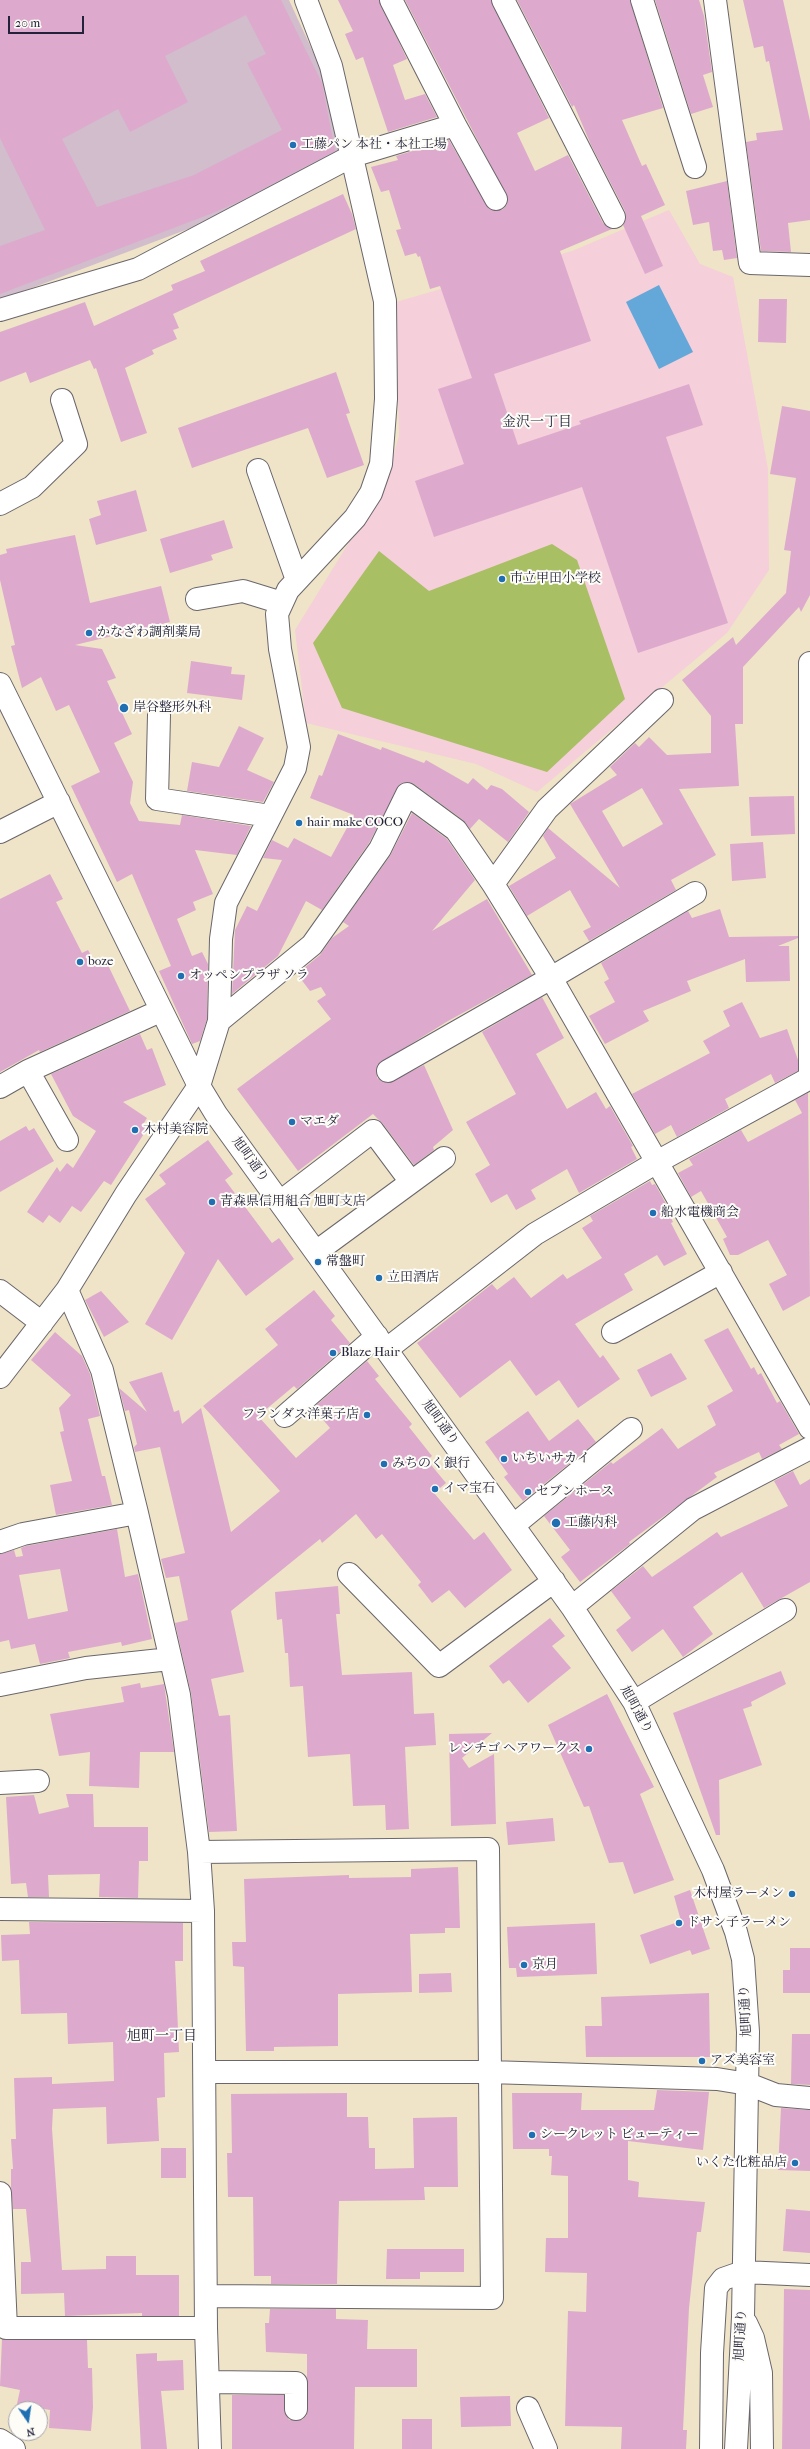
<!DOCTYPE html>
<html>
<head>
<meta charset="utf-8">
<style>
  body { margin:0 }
  #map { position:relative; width:810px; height:2449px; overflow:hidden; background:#efe4c7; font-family:"IM FELL French Canon",serif }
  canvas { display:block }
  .north { position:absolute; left:8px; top:2401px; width:40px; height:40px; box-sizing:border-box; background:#fdfcf7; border:1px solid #a5a5ac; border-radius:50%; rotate:167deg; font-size:11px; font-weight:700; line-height:16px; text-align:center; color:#22223b }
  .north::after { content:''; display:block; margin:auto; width:14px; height:18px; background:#1f6fb2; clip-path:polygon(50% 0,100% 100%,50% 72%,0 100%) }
  .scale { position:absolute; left:8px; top:16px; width:76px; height:18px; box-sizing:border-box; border:2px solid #22223b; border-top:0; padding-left:5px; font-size:12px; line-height:14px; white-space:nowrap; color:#22223b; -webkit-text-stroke:3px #fdfcf7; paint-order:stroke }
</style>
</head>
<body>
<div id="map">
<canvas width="810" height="2449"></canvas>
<div class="north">N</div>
<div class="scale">20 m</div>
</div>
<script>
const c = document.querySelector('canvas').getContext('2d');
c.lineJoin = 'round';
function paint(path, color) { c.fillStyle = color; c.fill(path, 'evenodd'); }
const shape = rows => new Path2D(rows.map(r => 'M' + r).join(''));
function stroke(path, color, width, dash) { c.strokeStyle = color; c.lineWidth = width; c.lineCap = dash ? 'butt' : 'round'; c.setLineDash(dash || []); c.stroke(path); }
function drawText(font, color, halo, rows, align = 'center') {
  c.font = font + ' "IM FELL French Canon","Noto Serif JP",serif'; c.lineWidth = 4; c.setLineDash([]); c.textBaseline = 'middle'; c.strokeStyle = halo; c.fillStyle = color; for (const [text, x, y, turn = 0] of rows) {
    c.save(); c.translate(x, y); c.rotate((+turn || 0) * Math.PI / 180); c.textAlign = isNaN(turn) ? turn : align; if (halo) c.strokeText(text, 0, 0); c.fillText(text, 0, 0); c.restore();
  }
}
paint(shape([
  [669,210,700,264,733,277,768,469,769,570,727,633,537,792,476,764,306,723,295,630,385,484,399,436,396,302,572,251]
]), '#f5cfd9');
paint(shape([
  [0,0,289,0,325,78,341,154,212,220,0,300]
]), '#d1bdcb');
paint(shape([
  [552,544,577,560,625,699,547,772,342,708,313,643,379,551,429,591]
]), '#a9bf64');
paint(shape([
  [659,285,693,352,659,369,626,302]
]), '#64a7d9');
paint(shape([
  [0,0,281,0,322,83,335,151,240,201,213,213,0,294,0,246,45,230,0,138],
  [246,15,266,54,247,63,282,130,194,175,97,207,62,139,118,109,130,132,188,102,165,56],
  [338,0,379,0,407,59,393,65,405,100,425,94,437,117,388,132,363,57,356,60,345,34,353,31],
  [405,0,491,0,549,118,517,133,535,171,568,155,603,223,612,229,560,251,591,341,494,374,518,445,581,424,579,421,689,384,703,425,666,437,728,623,638,653,582,487,434,537,415,481,464,464,438,389,472,378,440,286,430,289,420,256,418,257,416,253,405,256,396,230,401,229,389,190,381,192,371,167,398,160,396,156,449,140,489,209,502,210,506,206,508,199],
  [517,0,630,0,663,108,622,120,642,166,646,164,665,205,641,216,663,266,645,274,623,225,626,218,625,211,591,145,574,105,572,107],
  [655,0,699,0,704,16,712,72,703,75,713,107,691,114],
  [743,0,783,0,810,121,810,220,788,223,791,252,761,251,746,142,757,140,756,133,783,130,769,61,766,62,763,46,754,48],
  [727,181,737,258,724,260,722,250,713,251,709,222,693,225,686,191],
  [343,194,352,214,356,229,173,314,179,328,173,330,177,339,152,350,154,354,125,368,147,433,121,442,96,368,94,369,90,360,30,383,26,372,0,382,0,332,85,302,94,326,173,290,171,285,205,271,200,261],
  [759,299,787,299,786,343,758,342],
  [336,372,350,413,346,414,364,465,327,478,308,428,192,468,178,428],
  [782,406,810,411,810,595,801,612,799,607,743,667,743,724,735,724,739,786,679,789,716,855,671,880,676,890,589,941,583,931,591,927,570,890,527,916,509,886,556,858,543,836,548,828,620,888,570,804,617,775,610,767,635,743,639,747,649,737,667,755,711,753,711,716,682,680,733,637,736,645,786,593,791,551,784,550,796,478,770,474],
  [642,788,663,824,623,847,602,811],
  [136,490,147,531,96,545,89,519,101,515,97,501],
  [224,520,233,548,211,555,213,560,170,573,160,539],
  [75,535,90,603,161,586,170,622,75,645,102,649,116,678,107,681,132,734,114,743,133,782,130,803,139,821,180,825,182,815,251,826,237,855,195,850,213,894,193,902,196,910,177,919,192,956,202,952,208,964,207,1019,200,1041,192,1044,159,971,171,966,132,874,117,882,71,786,100,772,69,705,56,711,41,677,22,688,11,646,15,645,0,580,0,555,7,553,6,549],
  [191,661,232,667,231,674,245,675,242,700,187,693],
  [239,726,264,738,247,770,274,782,263,802,187,791,192,762,219,767],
  [338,734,381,750,382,747,424,763,426,760,468,784,473,778,487,790,491,785,502,789,529,812,508,842,479,819,470,829,463,820,414,784,407,782,400,784,369,843,322,910,306,901,278,956,232,994,235,930,247,906,257,911,282,860,263,858,272,840,288,848,294,838,331,857,354,815,310,798,319,775,322,776],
  [794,796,795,834,751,836,749,797],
  [412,813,447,839,475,880,432,931,487,899,532,975,448,1021,377,1065,377,1078,388,1083,424,1065,453,1130,433,1147,434,1150,414,1165,383,1124,373,1114,298,1171,237,1089,331,1019,317,1001,326,995,321,987,310,991,297,974,320,955,332,938,349,926,343,922,390,856],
  [763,842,766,878,732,881,730,844],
  [50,874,63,899,56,902,82,953,88,950,93,959,106,961,130,1011,40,1052,39,1050,0,1072,0,899],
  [720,909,729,937,798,936,798,938,778,946,789,946,790,981,746,982,745,959,687,981,691,991,643,1011,649,1021,605,1044,589,1016,615,1002,604,982,609,979,601,963,688,911,692,918],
  [542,997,564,1038,536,1054,567,1109,596,1092,606,1109,610,1106,633,1146,631,1147,637,1159,579,1193,567,1169,531,1190,536,1199,516,1210,507,1194,491,1203,475,1174,490,1165,466,1122,516,1094,482,1032],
  [742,1002,760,1038,787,1029,798,1060,798,1071,775,1083,771,1074,725,1099,729,1108,677,1137,671,1125,655,1134,632,1094,710,1053,703,1041,730,1026,723,1011],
  [140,1034,147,1050,152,1048,166,1085,123,1102,147,1118,142,1126,147,1129,111,1185,104,1181,81,1212,72,1206,60,1223,49,1215,43,1223,27,1212,57,1167,60,1172,67,1163,73,1168,96,1131,73,1116,51,1074],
  [808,1093,810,1296,783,1311,769,1284,787,1275,768,1240,738,1255,730,1255,723,1239,727,1237,701,1191,691,1197,678,1173,693,1165,689,1159,741,1130,748,1142,802,1113,795,1100],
  [26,1126,29,1131,34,1128,54,1161,0,1192,0,1141],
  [208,1140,233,1174,225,1180,272,1243,279,1238,294,1259,246,1296,218,1259,172,1340,145,1324,185,1253,145,1199,166,1184,159,1175],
  [650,1181,652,1185,655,1184,669,1209,667,1210,673,1222,671,1223,687,1254,664,1266,657,1255,624,1274,633,1290,575,1324,600,1358,603,1355,620,1379,578,1408,559,1380,536,1396,510,1360,460,1398,417,1343,492,1284,497,1290,514,1277,531,1298,563,1274,567,1279,602,1258,582,1228,593,1221,590,1216],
  [314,1290,335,1316,331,1320,350,1343,297,1389,294,1386,258,1416,296,1458,330,1428,313,1408,367,1361,379,1376,375,1379,412,1424,409,1427,432,1456,427,1460,446,1483,434,1493,474,1540,484,1532,512,1570,465,1608,449,1590,432,1603,418,1585,421,1582,382,1534,376,1539,356,1514,322,1543,320,1539,231,1611,244,1672,211,1679,219,1716,230,1715,237,1831,209,1832,191,1693,175,1623,188,1620,179,1576,166,1578,161,1559,185,1553,160,1447,135,1452,134,1447,137,1444,129,1410,125,1411,119,1388,147,1412,129,1382,162,1372,174,1412,179,1410,182,1424,201,1408,231,1532,280,1491,203,1406,278,1345,265,1329],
  [101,1291,129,1322,104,1337,85,1300],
  [728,1328,751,1369,754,1367,758,1375,761,1373,777,1403,780,1401,799,1434,779,1445,782,1449,762,1459,759,1452,714,1473,717,1477,629,1542,630,1544,580,1582,561,1557,570,1550,544,1516,611,1462,613,1464,662,1428,678,1449,716,1425,707,1406,733,1391,704,1340],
  [55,1332,82,1356,90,1374,100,1416,88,1419,102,1476,105,1476,112,1505,56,1515,50,1485,72,1481,60,1432,64,1431,59,1408,71,1395,31,1360],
  [671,1353,687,1379,651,1397,637,1370],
  [528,1411,549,1441,578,1419,596,1442,523,1501,504,1477,508,1474,485,1442],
  [793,1471,800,1485,810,1479,810,1582,764,1608,742,1572,693,1607,713,1634,683,1657,663,1629,632,1652,616,1630,631,1618,611,1591,643,1566,652,1577,717,1532,721,1537,788,1506,774,1481],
  [117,1529,125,1577,138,1574,152,1639,122,1646,121,1642,68,1652,70,1658,40,1664,35,1644,11,1649,9,1640,0,1642,0,1554,14,1550,16,1557,23,1556,21,1548,26,1546],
  [60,1569,68,1611,28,1619,19,1575],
  [338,1586,340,1614,336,1614,342,1675,412,1672,414,1714,434,1713,436,1745,405,1747,409,1829,386,1830,385,1805,353,1806,350,1754,308,1757,303,1686,290,1687,288,1653,285,1653,282,1619,277,1620,275,1592],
  [550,1618,565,1636,552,1646,571,1668,528,1703,509,1680,503,1684,489,1666],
  [781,1671,786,1684,751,1702,752,1706,743,1709,762,1765,719,1780,720,1835,716,1835,673,1713],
  [140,1683,141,1688,164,1684,174,1752,140,1752,139,1788,89,1786,90,1752,59,1756,50,1714,124,1702,121,1687],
  [607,1694,654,1787,640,1794,674,1880,634,1894,623,1862,609,1863,589,1806,584,1807,548,1725],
  [492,1733,462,1758,469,1768,494,1754,496,1824,451,1826,449,1734],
  [66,1794,93,1794,94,1827,148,1827,148,1861,139,1861,138,1898,99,1897,100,1874,48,1875,49,1897,28,1897,26,1883,11,1884,6,1797,34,1795,39,1814,69,1807],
  [553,1818,555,1841,508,1845,506,1822],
  [458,1867,460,1928,445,1928,445,1933,410,1934,412,1992,338,1994,338,2046,274,2047,274,2051,246,2051,244,1967,233,1966,232,1942,246,1942,244,1879,349,1875,349,1878,411,1877,411,1869],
  [690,1890,710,1949,692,1955,690,1950,650,1964,640,1935,681,1921,674,1896],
  [29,1922,183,1923,183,1961,175,1961,179,2052,164,2053,165,2097,157,2098,159,2141,107,2144,106,2107,53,2109,52,2129,62,2270,106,2269,106,2256,136,2256,136,2275,179,2275,179,2316,142,2316,142,2313,65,2316,64,2293,21,2294,21,2262,31,2262,26,2209,13,2209,11,2187,11,2169,13,2169,11,2139,16,2139,14,2078,52,2077,52,2084,114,2081,113,2042,68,2044,67,2013,21,2014,19,1960,2,1961,1,1935,30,1934],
  [595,1923,597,1974,517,1977,516,1968,509,1968,507,1927],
  [790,1948,810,1948,810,1993,783,1993,783,1970,790,1970],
  [451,1973,452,1992,419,1993,419,1974],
  [709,1993,710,2057,586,2057,585,2026,602,2026,601,1997],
  [792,2034,810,2034,810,2085,791,2084],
  [657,2090,709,2092,703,2150,628,2141,628,2180,639,2182,638,2197,705,2202,701,2232,697,2232,689,2308,683,2430,687,2430,686,2449,621,2449,622,2427,565,2426,568,2311,586,2312,587,2273,545,2272,546,2238,568,2238,568,2176,551,2175,552,2156,549,2156,549,2149,513,2149,512,2093,582,2093,581,2110,654,2110],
  [347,2093,347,2117,368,2117,369,2148,375,2148,375,2169,414,2168,413,2118,457,2117,458,2187,424,2187,425,2200,339,2201,337,2284,271,2284,271,2276,254,2276,253,2197,228,2197,227,2153,232,2153,231,2094],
  [781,2108,810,2110,810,2171,778,2170],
  [161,2148,186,2148,186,2178,161,2178],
  [786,2209,810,2211,810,2253,783,2251],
  [387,2249,464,2249,464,2272,420,2272,420,2279,386,2279],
  [784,2289,810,2290,810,2449,782,2449],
  [270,2309,336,2309,336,2319,368,2320,367,2349,417,2349,417,2387,355,2387,354,2449,232,2449,232,2395,284,2395,284,2409,289,2420,302,2420,307,2415,307,2354,266,2352,265,2323,269,2323],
  [2,2339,87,2340,88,2368,92,2368,93,2407,91,2431,49,2428,50,2410,17,2404,20,2390,0,2386],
  [157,2353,157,2361,183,2360,184,2390,161,2391,167,2449,141,2449,136,2354],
  [510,2396,511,2426,461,2427,460,2397],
  [402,2419,432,2419,432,2449,402,2449]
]), '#ddaacd');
const minor = shape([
  [391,0,455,125,496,199],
  [503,0,614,217],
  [642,0,695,167],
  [715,0,750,263,810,265],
  [0,310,138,269,352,156,455,125],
  [258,470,297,580],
  [0,504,32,487,76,444,62,400],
  [197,599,243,591,282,603],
  [0,684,199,1086,216,1114,572,1607,634,1702,713,1870,736,1932,743,1959,748,2032,743,2317,736,2449],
  [159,715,157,799,270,816],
  [0,832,59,802],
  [493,884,547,809,662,700],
  [219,1021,312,945,380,849,407,794,456,830,493,884,551,978,810,1428],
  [28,1071,67,1140],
  [388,1071,551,978,695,893],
  [810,1078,810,663],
  [0,1087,28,1071,160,1011],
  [280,1202,373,1131,411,1182],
  [316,1252,444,1158],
  [67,1290,102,1370,137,1513,179,1695,199,1852,203,1911,206,2328,210,2449],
  [0,1291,42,1323],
  [613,1332,721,1272],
  [387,1349,535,1234,657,1162,810,1078],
  [0,1377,67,1290,126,1194,199,1086,219,1021,221,939,226,903,295,768,299,747,280,649,277,614,288,590,355,518,371,493,381,464,386,399,385,301,331,66,306,0],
  [285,1416,377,1336],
  [514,1525,631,1429],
  [0,1542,23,1534,137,1513],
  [349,1574,439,1666,554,1581],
  [572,1607,693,1509,810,1448],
  [0,1685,86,1668,170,1659],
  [634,1702,785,1610],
  [0,1783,38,1781],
  [199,1852,488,1849,492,2298,206,2296],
  [0,1909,203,1911],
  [205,2072,489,2072,717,2079,748,2084,776,2095,810,2098],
  [0,2193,6,2328,206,2328],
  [746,2323,753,2338,761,2373,762,2449],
  [208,2382,296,2383,296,2409],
  [528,2408,546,2449],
  [0,2440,14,2449],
  [711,2449,712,2353,716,2288,723,2279,743,2272,810,2275]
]);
stroke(minor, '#6a666c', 24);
stroke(minor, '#fff', 22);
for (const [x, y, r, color] of [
  [293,145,4,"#1f6fb2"],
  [502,579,4,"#1f6fb2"],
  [89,633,4,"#1f6fb2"],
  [124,708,5,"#1f6fb2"],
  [299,823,4,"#1f6fb2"],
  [80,962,4,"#1f6fb2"],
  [181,976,4,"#1f6fb2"],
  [292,1122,4,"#1f6fb2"],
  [135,1130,4,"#1f6fb2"],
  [212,1202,4,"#1f6fb2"],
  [653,1213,4,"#1f6fb2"],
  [318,1262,4,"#1f6fb2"],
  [379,1278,4,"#1f6fb2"],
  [333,1353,4,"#1f6fb2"],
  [367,1415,4,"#1f6fb2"],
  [504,1459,4,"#1f6fb2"],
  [384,1464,4,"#1f6fb2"],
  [435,1489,4,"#1f6fb2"],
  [528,1492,4,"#1f6fb2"],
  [556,1523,5,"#1f6fb2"],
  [589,1749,4,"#1f6fb2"],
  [792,1894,4,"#1f6fb2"],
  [679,1923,4,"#1f6fb2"],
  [524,1965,4,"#1f6fb2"],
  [702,2061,4,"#1f6fb2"],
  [532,2135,4,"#1f6fb2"],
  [795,2163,4,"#1f6fb2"]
]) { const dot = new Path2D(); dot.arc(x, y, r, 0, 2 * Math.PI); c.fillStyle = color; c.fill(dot); stroke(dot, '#fdfcf7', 1.5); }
drawText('13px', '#22223b', '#fdfcf7', [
  ["工藤パン 本社・本社工場",301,145],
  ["市立甲田小学校",510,579],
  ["かなざわ調剤薬局",97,633],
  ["岸谷整形外科",133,708],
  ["hair make COCO",307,823],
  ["boze",88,962],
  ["オッペンプラザ ソラ",189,976],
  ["マエダ",300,1122],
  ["木村美容院",143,1130],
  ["青森県信用組合 旭町支店",220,1202],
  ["船水電機商会",661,1213],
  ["常盤町",326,1262],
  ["立田酒店",387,1278],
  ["Blaze Hair",341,1353],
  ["フランダス洋菓子店",359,1415,"right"],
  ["いちいサカイ",512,1459],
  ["みちのく銀行",392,1464],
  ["イマ宝石",443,1489],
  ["セブンホース",536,1492],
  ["工藤内科",565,1523],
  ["レンチゴ ヘアワークス",581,1749,"right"],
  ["木村屋ラーメン",784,1894,"right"],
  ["ドサン子ラーメン",687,1923],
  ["京月",532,1965],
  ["アズ美容室",710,2061],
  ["シークレット ビューティー",540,2135],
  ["いくた化粧品店",787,2163,"right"]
], 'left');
drawText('13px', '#22223b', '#fdfcf7', [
  ["旭町通り",250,1160,54],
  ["旭町通り",440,1423,54],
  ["旭町通り",636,1710,61],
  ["旭町通り",746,2011,-93],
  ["旭町通り",741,2335,-87]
]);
drawText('14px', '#22223b', '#fdfcf7', [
  ["金沢一丁目",537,423],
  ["旭町一丁目",162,2037]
]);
</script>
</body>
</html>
